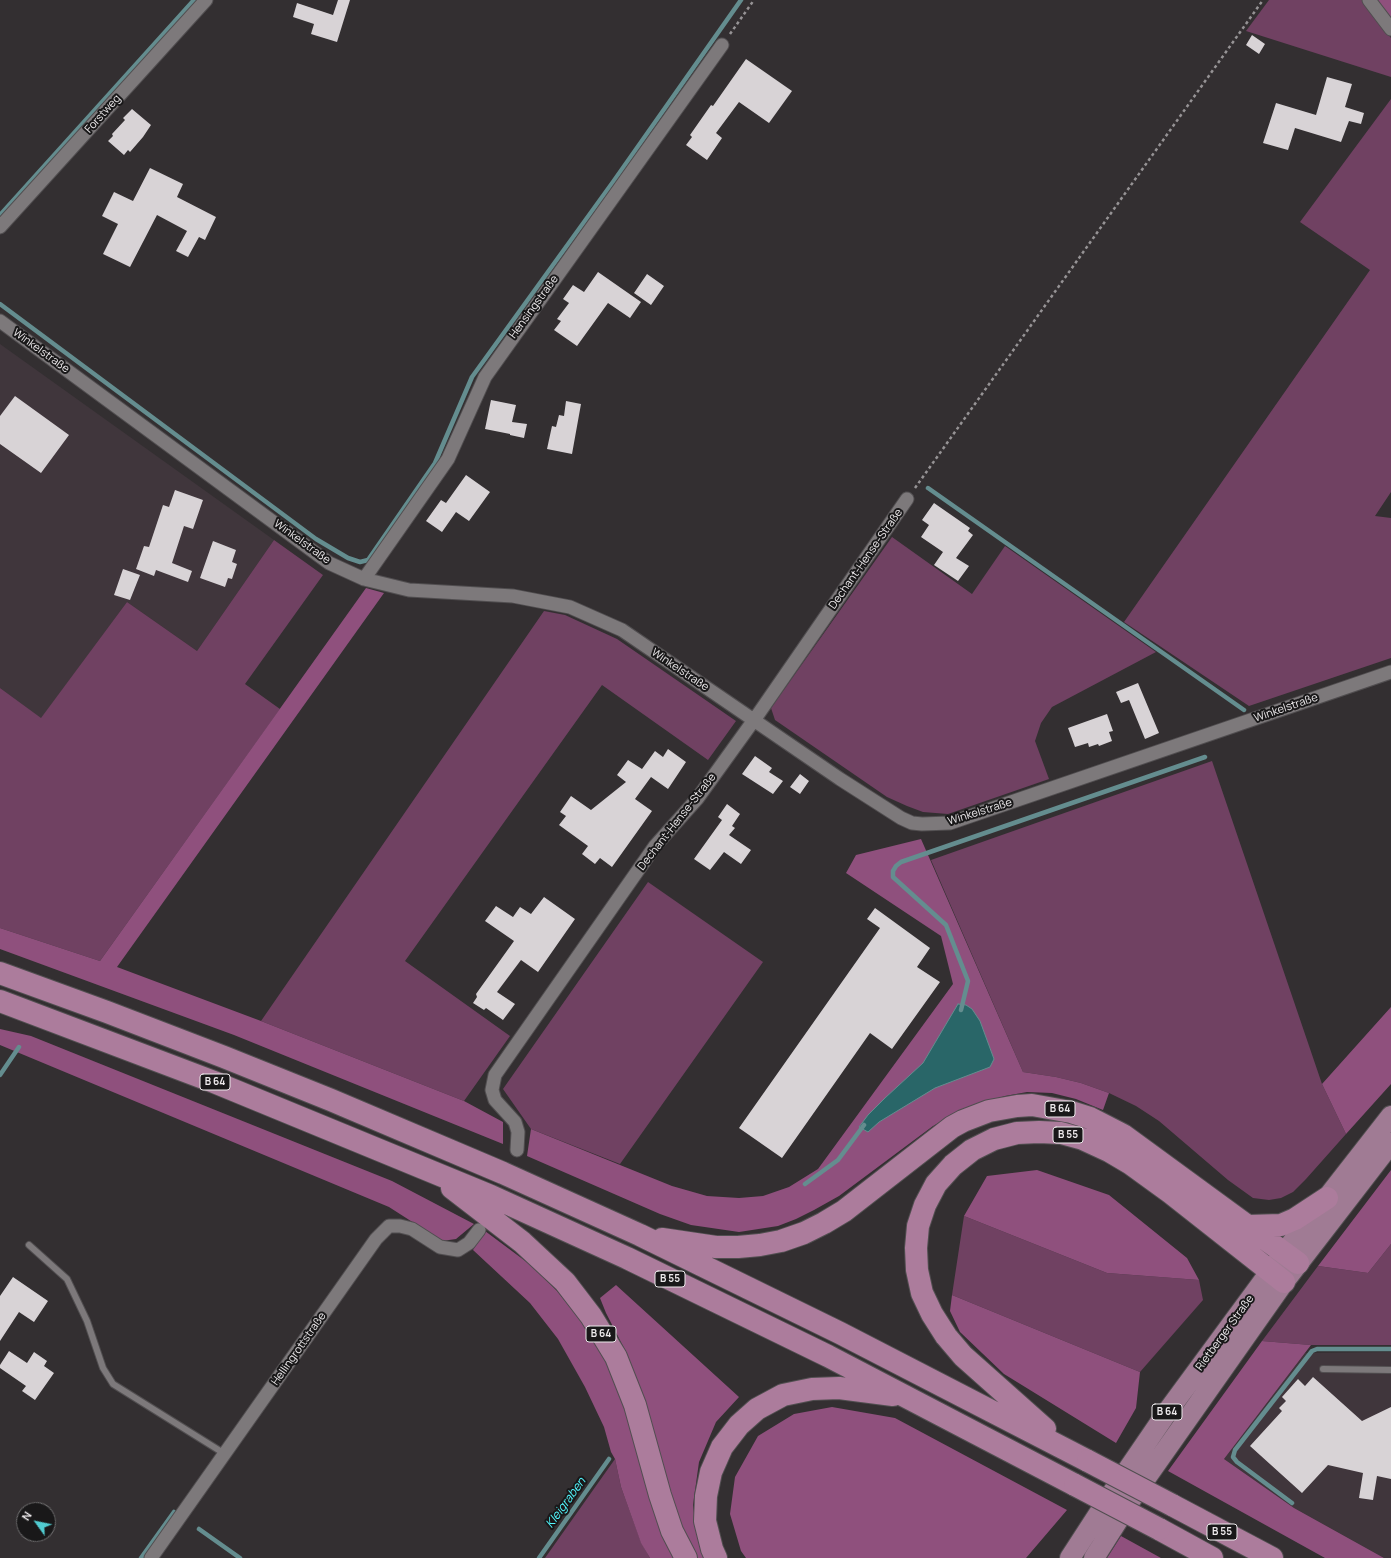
<!DOCTYPE html>
<html>
<head>
<meta charset="utf-8">
<style>
  body { margin:0 }
  #map { position:relative; width:1391px; height:1558px; overflow:hidden; background:#332f31; font-family:Manrope,sans-serif }
  canvas { display:block }
  .north { position:absolute; left:16px; top:1502px; width:40px; height:40px; box-sizing:border-box; background:#191819; border:1px solid #6d6c6d; border-radius:50%; rotate:303deg; font-size:11px; font-weight:700; line-height:16px; text-align:center; color:#ece9eb }
  .north::after { content:''; display:block; margin:auto; width:14px; height:18px; background:#51ccd1; clip-path:polygon(50% 0,100% 100%,50% 72%,0 100%) }
</style>
</head>
<body>
<div id="map">
<canvas width="1391" height="1558"></canvas>
<div class="north">N</div>
</div>
<script>
const c = document.querySelector('canvas').getContext('2d');
c.lineJoin = 'round';
function paint(path, color) { c.fillStyle = color; c.fill(path, 'evenodd'); }
const shape = rows => new Path2D(rows.map(r => 'M' + r).join(''));
function stroke(path, color, width, dash) { c.strokeStyle = color; c.lineWidth = width; c.lineCap = dash ? 'butt' : 'round'; c.setLineDash(dash || []); c.stroke(path); }
function drawText(font, color, halo, rows, align = 'center') {
  c.font = font + ' Manrope,sans-serif'; c.lineWidth = 4; c.setLineDash([]); c.textBaseline = 'middle'; c.strokeStyle = halo; c.fillStyle = color; for (const [text, x, y, turn = 0] of rows) {
    c.save(); c.translate(x, y); c.rotate((+turn || 0) * Math.PI / 180); c.textAlign = isNaN(turn) ? turn : align; if (halo) c.strokeText(text, 0, 0); c.fillText(text, 0, 0); c.restore();
  }
}
paint(shape([
  [0,344,274,540,197,651,127,602,41,719,0,688],
  [1391,1352,1391,1558,1384,1558,1294,1508,1224,1459,1305,1353]
]), '#40363c');
paint(shape([
  [1269,0,1363,0,1391,38,1391,77,1246,31],
  [1391,99,1391,492,1375,516,1391,518,1391,658,1249,706,1124,622,1370,270,1300,222],
  [892,537,972,594,1005,546,1156,652,1052,707,1041,723,1035,741,1049,779,948,814,923,812,907,806,887,797,775,720,771,708],
  [274,540,323,575,245,684,280,709,100,961,0,928,0,688,41,718,127,602,197,651],
  [544,611,565,615,617,639,736,721,708,760,602,685,405,961,510,1036,464,1101,261,1021],
  [1212,761,1322,1084,1346,1134,1306,1179,1293,1192,1281,1198,1269,1200,1253,1198,1228,1180,1159,1121,1136,1106,1109,1093,1081,1083,1056,1077,1023,1072,931,860],
  [648,882,763,962,620,1164,531,1129,503,1089],
  [964,1216,1107,1273,1199,1280,1203,1300,1140,1372,952,1295],
  [1391,1244,1391,1345,1311,1345,1262,1341,1318,1266,1368,1273],
  [615,1459,621,1487,641,1542,650,1558,545,1558]
]), '#704162');
paint(shape([
  [1377,0,1391,0,1391,18],
  [366,588,384,593,117,967,261,1021,464,1101,503,1122,503,1144,234,1035,0,949,0,928,100,961],
  [921,839,1023,1072,1056,1077,1081,1083,1109,1093,1103,1110,1076,1099,1052,1093,1027,1092,1005,1096,978,1104,956,1113,933,1126,839,1196,814,1210,796,1219,778,1226,739,1232,691,1225,660,1214,527,1156,531,1129,672,1186,707,1196,739,1198,763,1196,789,1187,818,1169,953,984,941,936,846,873,856,855],
  [1391,1007,1391,1084,1346,1134,1322,1084],
  [0,1029,31,1036,392,1181,474,1224,456,1239,442,1241,389,1207,0,1045],
  [1037,1170,1109,1195,1187,1258,1199,1280,1107,1273,964,1216,987,1176],
  [1391,1170,1391,1244,1368,1273,1318,1266],
  [485,1231,532,1266,557,1291,582,1322,607,1363,626,1406,674,1558,650,1558,641,1543,621,1487,615,1459,611,1452,604,1427,585,1387,558,1339,530,1303,473,1250],
  [616,1285,739,1397,716,1422,699,1462,693,1505,695,1522,705,1558,695,1558,680,1531,644,1403,625,1350,606,1313,600,1298],
  [952,1295,1140,1372,1136,1408,1116,1443,1004,1374,960,1332,950,1311],
  [1262,1341,1311,1345,1224,1459,1294,1508,1384,1558,1325,1558,1168,1471],
  [832,1407,895,1418,1067,1510,1026,1558,746,1558,741,1551,730,1514,735,1477,758,1436,794,1414],
  [1121,1536,1161,1558,1107,1558]
]), '#8f507d');
const water = shape([
  [958,1004,966,1005,972,1009,980,1021,994,1059,990,1067,935,1088,879,1122,868,1132,859,1127,868,1115,885,1098,923,1063,958,1004]
]);
paint(water, '#296668');
stroke(water, '#648d8f', 1);
stroke(shape([
  [0,215,194,0],
  [0,304,316,539,348,558,360,562,368,560,435,463,472,377,613,182,741,0],
  [928,488,1244,710],
  [961,1010,968,981,946,925,893,877,893,871,896,866,901,862,1205,757],
  [0,1075,19,1047],
  [805,1184,838,1160,864,1125],
  [1292,1503,1237,1462,1233,1457,1235,1450,1312,1351,1317,1349,1391,1349],
  [199,1529,240,1558],
  [141,1558,174,1512],
  [539,1558,609,1459]
]), '#648d8f', 4.5);
paint(shape([
  [338,0,350,0,337,42,311,34,314,24,293,17,297,3,333,15],
  [1252,35,1265,44,1259,54,1246,45],
  [746,59,792,91,769,123,739,102,716,133,722,138,707,160,686,145,692,137,690,135,711,105,713,106],
  [1327,77,1352,84,1345,107,1364,113,1361,124,1349,121,1341,142,1295,128,1288,150,1263,143,1276,103,1316,115],
  [132,109,151,125,143,137,130,152,128,150,124,155,108,141,113,136,112,134,125,120,123,118],
  [150,168,183,184,177,197,216,217,205,240,199,237,188,257,176,251,187,231,157,215,130,267,103,254,118,224,102,216,114,192,133,201],
  [598,272,641,302,630,318,608,303,577,346,554,330,561,321,557,319,569,303,563,299,573,285,584,292],
  [647,274,664,286,651,305,634,293],
  [15,396,69,435,41,473,0,444,0,416],
  [491,400,516,405,512,422,527,424,524,438,510,435,510,434,485,429],
  [566,401,581,404,572,454,547,449,552,426,556,427,559,415,564,416],
  [466,475,490,492,469,521,456,512,442,532,426,521,441,500,446,503],
  [175,490,203,500,193,529,184,526,172,563,192,571,188,582,156,570,154,576,136,569,144,546,149,547,163,505,169,507],
  [934,503,970,528,968,531,973,535,956,558,969,566,958,581,934,565,943,552,921,537,929,525,922,520],
  [213,541,236,550,232,562,237,564,232,579,228,578,225,587,200,578],
  [123,569,140,575,130,600,114,595],
  [1138,683,1159,733,1145,739,1129,700,1121,703,1116,692],
  [1107,714,1113,731,1109,732,1112,741,1099,746,1098,744,1089,747,1088,743,1075,747,1068,728],
  [668,749,686,762,668,789,651,777,635,799,652,811,612,867,600,858,595,864,582,854,588,846,559,825,566,816,560,812,571,796,591,810,626,782,617,775,628,760,642,769,655,751,663,757],
  [755,756,772,768,769,772,783,781,773,794,742,774],
  [800,774,809,781,800,794,790,787],
  [727,804,740,814,732,826,735,828,729,835,751,850,741,864,724,852,710,870,694,859,722,820,718,817],
  [544,897,575,919,538,972,521,960,497,992,515,1004,503,1020,486,1008,484,1010,473,1003,477,997,476,994,514,941,485,921,496,906,513,917,520,907,531,914],
  [875,908,930,948,917,967,940,982,892,1049,870,1033,782,1158,739,1128,880,928,867,919],
  [13,1277,48,1301,34,1322,19,1312,0,1341,0,1296],
  [9,1351,27,1363,34,1352,47,1361,44,1366,54,1373,35,1400,22,1391,26,1386,0,1368,0,1365],
  [1313,1377,1362,1421,1391,1407,1391,1479,1377,1476,1373,1500,1359,1498,1363,1473,1328,1465,1302,1493,1250,1446,1282,1411,1279,1408,1286,1401,1282,1397,1298,1379,1305,1386]
]), '#d8d3d6');
const service = shape([
  [29,1245,67,1279,87,1321,103,1368,113,1384,225,1454],
  [1323,1369,1391,1370]
]);
const minor = shape([
  [1369,0,1391,29],
  [0,227,206,0],
  [0,321,329,563,364,579,409,590,513,596,570,607,622,630,840,779,901,818,912,823,922,824,950,823,1391,672],
  [364,579,448,459,485,377,722,45],
  [517,1150,518,1132,515,1122,495,1100,492,1090,495,1075,655,846,697,799,759,713,907,499],
  [151,1558,376,1239,389,1226,400,1226,412,1229,440,1247,458,1250,469,1243,479,1230]
]);
const primary = shape([
  [1070,1558,1118,1484,1170,1408,1284,1253,1391,1116],
  [1094,1558,1134,1495,1284,1282,1391,1143]
]);
const trunk = shape([
  [0,973,107,1012,224,1057,331,1100,503,1173,640,1235,840,1333,1088,1461],
  [0,1001,214,1082,491,1196,627,1258,828,1356,1075,1485],
  [452,1188,522,1242,565,1282,591,1316,616,1357,635,1405,660,1495,672,1531,686,1558],
  [1248,1226,1281,1225,1295,1219,1327,1198],
  [662,1239,716,1247,738,1247,760,1245,781,1241,804,1233,824,1223,844,1211,952,1127,963,1121,989,1111,1017,1106,1032,1105,1071,1112,1090,1118,1123,1135,1298,1263],
  [1045,1429,963,1356,946,1336,932,1314,922,1293,917,1270,916,1248,918,1226,925,1205,936,1184,953,1165,972,1150,994,1139,1017,1133,1039,1132,1061,1133,1083,1139,1109,1151,1131,1164,1171,1193,1284,1282],
  [1172,1505,1272,1558],
  [1159,1529,1212,1558],
  [716,1558,712,1549,705,1521,706,1496,711,1472,722,1447,739,1425,757,1409,783,1395,812,1389,839,1388,893,1395]
]);
stroke(service, '#514e50', 8);
stroke(minor, '#514e50', 15);
stroke(primary, '#514e50', 22);
stroke(trunk, '#514e50', 24);
stroke(shape([
  [730,34,754,0],
  [915,488,1263,0]
]), '#969395', 2.5, [3, 3]);
stroke(service, '#7d797b', 6);
stroke(minor, '#7d797b', 13);
stroke(primary, '#a07b94', 20);
stroke(trunk, '#ac7c9c', 22);
const trunkBridge = shape([
  [1088,1461,1172,1505],
  [1075,1485,1159,1529]
]);
stroke(trunkBridge, '#514e50', 24, []);
stroke(trunkBridge, '#ac7c9c', 22);
for (const [x, y, w] of [
  [215,1082,30],
  [1060,1109,30],
  [1068,1135,30],
  [670,1279,30],
  [601,1334,30],
  [1167,1412,30],
  [1222,1532,30]
]) { const box = new Path2D(); box.roundRect(x - w / 2, y - 8, w, 16, 3); c.fillStyle = '#191819'; c.fill(box); stroke(box, '#ece9eb', 1); }
drawText('bold 10px', '#ece9eb', null, [
  ["B 64",215,1082],
  ["B 64",1060,1109],
  ["B 55",1068,1135],
  ["B 55",670,1279],
  ["B 64",601,1334],
  ["B 64",1167,1412],
  ["B 55",1222,1532]
]);
drawText('11px', '#ece9eb', '#191819', [
  ["Forstweg",103,114,-48],
  ["Hensingstraße",534,307,-54],
  ["Winkelstraße",41,351,36],
  ["Winkelstraße",302,542,36],
  ["Dechant-Hense-Straße",866,559,-55],
  ["Winkelstraße",680,670,34],
  ["Winkelstraße",1286,708,-19],
  ["Winkelstraße",980,812,-17],
  ["Dechant-Hense-Straße",677,822,-52],
  ["Rietberger Straße",1225,1333,-54],
  ["Hellingrottstraße",299,1349,-55]
]);
drawText('italic 12px', '#52f8fe', '#191819', [
  ["Kleigraben",566,1503,-54]
]);
</script>
</body>
</html>
